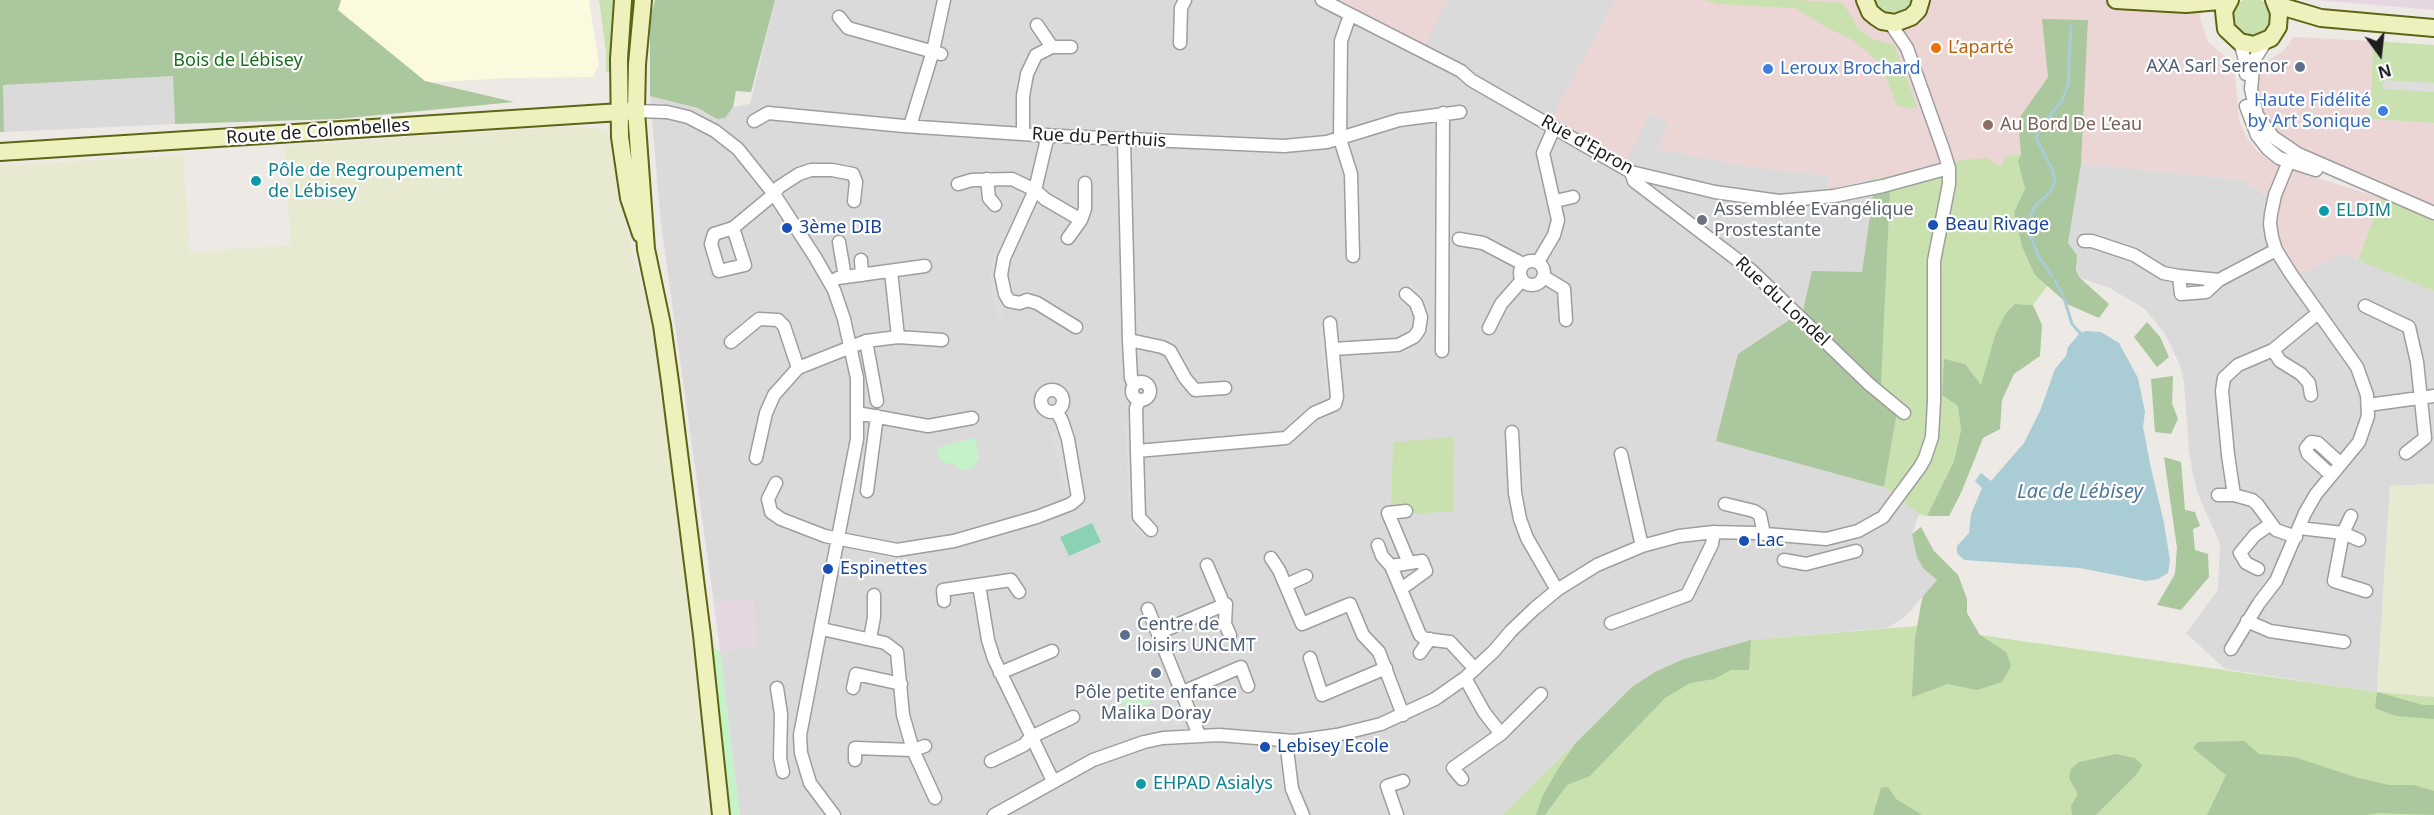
<!DOCTYPE html>
<html>
<head>
<meta charset="utf-8">
<style>
  body { margin:0 }
  #map { position:relative; width:2434px; height:815px; overflow:hidden; background:#ede9e4; font-family:"Noto Sans",sans-serif }
  canvas { display:block }
  .north { position:absolute; left:2350px; top:24px; width:60px; height:60px; -webkit-text-stroke:4px #fff; paint-order:stroke; rotate:165deg; font-size:16px; font-weight:700; line-height:24px; text-align:center; color:#1d1d1d }
  .north::after { content:''; display:block; margin:auto; width:21px; height:27px; background:#1d1d1d; clip-path:polygon(50% 0,100% 100%,50% 72%,0 100%) }
</style>
</head>
<body>
<div id="map">
<canvas width="2434" height="815"></canvas>
<div class="north">N</div>
</div>
<script>
const c = document.querySelector('canvas').getContext('2d');
c.lineJoin = 'round';
function paint(path, color) { c.fillStyle = color; c.fill(path, 'evenodd'); }
const shape = rows => new Path2D(rows.map(r => 'M' + r).join(''));
function stroke(path, color, width, dash) { c.strokeStyle = color; c.lineWidth = width; c.lineCap = dash ? 'butt' : 'round'; c.setLineDash(dash || []); c.stroke(path); }
function drawText(font, color, halo, rows, align = 'center') {
  c.font = font + ' "Noto Sans",sans-serif'; c.lineWidth = 4.5; c.setLineDash([]); c.textBaseline = 'middle'; c.strokeStyle = halo; c.fillStyle = color; for (const [text, x, y, turn = 0] of rows) {
    c.save(); c.translate(x, y); c.rotate((+turn || 0) * Math.PI / 180); c.textAlign = isNaN(turn) ? turn : align; if (halo) c.strokeText(text, 0, 0); c.fillText(text, 0, 0); c.restore();
  }
}
paint(shape([
  [775,0,1334,0,1423,47,1447,0,1616,0,1553,116,1626,161,1649,113,1670,123,1657,149,1755,167,1829,176,1827,191,1871,179,1873,195,1862,273,1776,329,1716,441,1884,487,1919,514,1912,534,1923,568,1937,580,1905,617,1887,628,1751,640,1684,659,1655,672,1632,688,1502,815,740,815,720,651,756,645,752,598,714,603,661,224,650,96,698,108,717,119,725,118,733,107,750,104],
  [173,76,175,124,4,132,2,85],
  [2081,164,2244,180,2343,253,2434,291,2434,484,2390,486,2377,692,2225,669,2186,633,2218,590,2220,544,2198,494,2193,475,2189,450,2184,383,2180,365,2165,334,2146,310,2110,288,2080,278,2068,243]
]), '#dbdada');
paint(shape([
  [1334,0,1447,0,1424,47],
  [1616,0,2203,0,2200,19,2208,42,2234,64,2239,120,2246,136,2257,151,2272,162,2288,169,2381,198,2358,259,2343,253,2298,276,2275,230,2279,205,2244,180,2081,164,2088,20,2043,20,2049,77,2018,120,2021,154,2006,156,2000,167,1871,179,1826,191,1829,176,1755,167,1657,149,1669,123,1650,113,1626,162,1552,116],
  [2294,37,2373,41,2370,119,2434,123,2434,207,2289,145,2269,127,2258,106,2254,86,2257,63,2268,61,2283,51]
]), '#ecd5d5');
paint(shape([
  [2317,0,2434,0,2434,10],
  [752,598,756,645,720,651,714,603]
]), '#e5d6e2');
paint(shape([
  [311,0,589,0,599,64,593,77,510,78,330,88]
]), '#fbfadf');
paint(shape([
  [563,127,597,128,607,132,609,137,627,230,658,347,689,586,714,815,0,815,0,166,183,155,190,252,291,245,284,146],
  [2434,484,2434,697,2377,692,2390,486]
]), '#e8e9d1');
paint(shape([
  '2233 17a19 19 0 1 1 38 0a19 19 0 1 1-38 0Z',
  [599,0,617,0,613,72,606,72,606,52],
  [1705,0,1797,0,1843,3,1858,28,1872,39,1894,45,1917,106,1911,109,1897,106,1880,63,1850,38,1829,29,1795,8,1719,4],
  [1872,0,1915,0,1913,6,1902,15,1882,14],
  [2373,41,2434,45,2434,123,2370,119],
  [2021,154,2018,162,2025,189,2014,212,2022,247,2035,275,2048,285,2033,305,2015,304,1995,335,1981,386,1958,406,1961,430,1954,461,1927,516,1919,514,1884,487,1899,401,1881,387,1890,192,1873,195,1871,179,1893,177,1963,160,1987,158,2000,167,2006,156],
  [2381,198,2434,215,2434,291,2358,260],
  [1454,437,1453,511,1391,516,1393,442],
  [1917,626,2377,692,2434,697,2434,815,1502,815,1632,687,1655,672,1684,659,1751,640]
]), '#c9e1af');
paint(shape([
  [0,0,341,0,338,10,425,81,514,102,337,119,175,124,173,76,3,85,4,132,0,132],
  [655,0,775,0,751,92,736,91,733,107,725,118,717,119,698,108,650,96,650,19],
  [2042,19,2088,20,2081,164,2068,243,2077,255,2076,270,2080,278,2109,304,2099,318,2069,305,2035,275,2022,247,2014,212,2025,189,2018,162,2021,154,2018,120,2048,77],
  [1890,192,1881,387,1899,401,1884,487,1716,441,1738,354,1803,311,1812,271,1862,272,1873,195],
  [2015,304,2033,305,2042,325,2040,356,2014,374,2002,400,2000,429,1983,438,1961,493,1949,516,1927,516,1954,461,1961,430,1958,406,1942,395,1944,359,1965,364,1981,385,1995,335,2006,313],
  [2147,322,2160,337,2169,357,2157,367,2134,337],
  [2173,376,2172,403,2178,419,2171,434,2155,432,2151,379],
  [2164,457,2181,462,2185,510,2195,512,2200,526,2193,529,2195,550,2208,554,2209,577,2181,610,2157,605,2175,574,2177,548],
  [1921,527,1934,551,1958,575,1967,599,1967,613,1980,635,2006,652,2011,666,2002,682,1977,690,1948,684,1912,697,1915,639,1921,604,1923,596,1937,580,1923,568,1917,557,1912,534],
  [1751,640,1749,670,1731,670,1714,679,1690,683,1665,698,1590,776,1567,785,1545,815,1536,815,1542,797,1558,769,1576,743,1632,687,1655,672,1684,659],
  [2377,692,2423,705,2434,705,2434,719,2396,716,2375,708],
  [2244,741,2259,754,2294,757,2358,778,2389,785,2414,785,2434,791,2434,815,2379,813,2366,815,2207,815,2226,775,2193,748,2198,742],
  [2116,754,2135,758,2142,765,2137,774,2096,815,2072,815,2071,806,2078,794,2069,778,2071,769,2079,762],
  [1888,787,1896,799,1922,815,1873,815,1881,788]
]), '#aac79d');
paint(shape([
  [975,438,979,457,975,466,970,469,961,470,953,464,941,462,939,458,936,448],
  [713,648,720,651,740,815,730,815],
  [1144,684,1151,703,1126,712,1119,693]
]), '#c5f2c8');
paint(shape([
  [1092,523,1101,542,1069,556,1060,537]
]), '#8bd2b5');
paint(shape([
  [2384,80,2434,83,2434,92,2383,89],
  [993,254,1000,255,999,294,1004,315,997,318,992,297,990,275],
  [1412,284,1420,290,1429,310,1431,321,1428,333,1424,342,1410,352,1388,356,1388,349,1421,332,1407,289],
  [1319,325,1326,325,1333,397,1326,397],
  [1125,420,1132,420,1135,518,1148,530,1144,536,1129,524],
  [1059,429,1074,490,1066,492,1052,433],
  [1184,701,1192,723,1173,726,1169,718,1131,733,1128,723]
]), '#ddd');
paint(shape([
  [2086,331,2101,332,2119,343,2138,378,2145,412,2143,427,2151,468,2164,523,2170,560,2168,573,2158,579,2146,581,2080,568,1964,560,1957,553,1957,546,1969,533,1971,514,1982,488,1975,481,1981,473,1991,481,2024,443,2040,411,2055,369,2066,356,2068,347,2080,333]
]), '#a9ccd5');
stroke(shape([
  [2052,276,2039,257,2031,238,2028,221,2035,206,2051,191,2055,181,2052,169,2036,138,2040,128,2062,101,2068,85,2071,25],
  [2055,281,2063,295,2072,324,2080,333]
]), '#a9ccd5', 3);
const street = shape([
  [1322,0,1461,71,1471,80,1631,172,1715,192,1779,201,1834,196,1883,186,1949,168],
  [1350,15,1341,41,1340,139,1351,174,1353,256],
  [839,17,848,28,941,54],
  [1037,25,1052,47],
  [2266,41,2254,60,2251,89,2257,115,2273,137,2298,154,2434,213],
  [2240,42,2245,60,2246,74],
  [1180,43,1181,8,1185,0],
  [2246,106,2257,135,2268,149,2279,158,2316,170],
  [636,111,667,112,688,117,715,131,738,149,774,194,815,257,834,290,844,319,857,378,857,439,800,735,801,753,810,783,834,815],
  [754,121,768,113,904,126,1037,135,1284,146,1327,142,1399,120,1460,112],
  [910,126,933,51,944,0],
  [1023,133,1023,96,1027,74,1036,55,1052,47,1071,47],
  [1048,135,1035,190,1004,258,1001,275,1005,294,1009,301,1020,303,1027,300,1037,303,1076,327],
  [1124,140,1129,340,1131,378,1134,385],
  [1631,172,1634,181,1752,271,1869,384,1904,413],
  [987,179,989,198,995,205],
  [958,184,972,180,1012,179,1035,190,1045,199,1081,220,1085,209,1085,183],
  [1555,201,1573,197],
  [733,228,745,265,719,271,711,244,714,234,733,228,774,194,779,187,799,174,811,170,832,170,853,174,856,182,854,201],
  [1068,238,1081,220],
  [1459,239,1483,243,1523,264],
  [2084,241,2092,241,2134,255,2163,273,2179,276,2181,294,2206,292,2219,280,2276,250],
  [839,242,845,277],
  [861,260,862,275],
  '1520 273a12 12 0 1 1 24 0a12 12 0 1 1-24 0Z',
  [1538,262,1554,235,1558,220,1543,153,1554,128],
  [891,271,898,337],
  [2179,276,2219,280],
  [1544,277,1564,289,1566,320],
  [830,282,838,278,925,266],
  [2365,306,2409,327,2417,362,2425,438,2406,453],
  [1489,328,1501,304,1522,280],
  [1129,340,1162,347,1170,351,1185,378,1195,390,1225,388],
  [866,341,877,401],
  [731,342,759,319,778,320,784,326,798,368],
  [1333,349,1398,345,1414,337,1419,330,1421,317,1416,303,1406,294],
  [2273,350,2280,361,2301,374,2309,383,2311,395],
  [1442,351,1443,113],
  '1132 391a9 9 0 1 1 18 0a9 9 0 1 1-18 0Z',
  '1041 401a11 11 0 1 1 22 0a11 11 0 1 1-22 0Z',
  [2368,405,2434,396],
  [857,413,928,426,972,418],
  [1512,432,1515,493,1520,519,1527,538,1557,590],
  [1137,451,1136,408,1139,401],
  [1621,454,1642,546],
  [756,458,766,413,774,395,798,368,866,341,898,337,942,340],
  [2331,475,2308,454,2306,448,2311,442,2318,443,2341,464],
  [776,483,768,499,771,512,781,519,825,536,897,550,954,541,1037,517,1071,504,1078,498,1068,439,1062,421,1057,412],
  [867,491,877,416],
  [2218,495,2234,495,2252,500,2257,504,2276,530,2296,537],
  [2234,495,2228,455,2222,391,2224,378,2238,365,2273,350,2318,313],
  [1725,504,1754,511,1760,515,1764,534],
  [1406,511,1388,513,1409,563],
  [2351,516,2343,533,2359,540],
  [2299,528,2343,533,2334,581,2366,591],
  [1151,530,1139,517,1137,451,1286,438,1314,413,1335,404,1337,397,1330,323],
  [1378,545,1382,556,1391,566],
  [1271,558,1279,570,1302,624,1350,604,1363,635,1379,652,1403,715],
  [1784,560,1806,564,1856,551],
  [1207,565,1224,605],
  [2258,569,2246,563,2240,553,2255,535,2271,524],
  [979,585,988,640,994,659,1053,781],
  [1286,585,1306,576],
  [1401,589,1426,571,1422,561,1391,566,1420,635,1425,639,1450,642,1475,669],
  [944,601,943,590,1011,580,1019,592],
  [1148,609,1199,735],
  [2247,621,2270,631,2344,642],
  [1611,623,1687,595,1712,544,1714,532],
  [822,629,885,643,897,652,903,715,913,750,935,798],
  [1158,633,1226,604,1225,624,1230,635],
  [870,639,874,617,874,595],
  [2231,649,2259,603,2276,581,2305,513,2316,494,2359,442,2368,416,2367,395,2357,367,2291,274,2276,250,2272,237,2270,224,2271,214,2275,195,2289,161],
  [1420,653,1430,639],
  [1310,658,1322,695,1386,668],
  [1000,673,1052,651],
  [1465,678,1484,712,1501,734],
  [777,688,781,714,780,758,783,772],
  [853,688,856,674,901,684],
  [1183,692,1241,667,1248,686],
  [1286,741,1292,789,1303,815],
  [855,760,855,748,913,750,925,746],
  [991,761,1024,745,1031,737,1073,717],
  [1462,779,1453,768,1501,734,1541,694],
  [994,815,1093,760,1144,742,1163,738,1219,735,1294,741,1337,735,1381,724,1435,699,1465,678,1494,651,1511,631,1534,609,1557,590,1597,565,1642,546,1679,536,1714,532,1754,533,1826,539,1858,531,1883,517,1920,467,1925,458,1932,437,1934,401,1934,261,1949,184,1949,168,1943,149,1907,48,1890,23],
  [1397,815,1387,786,1403,781]
]);
const secondary = shape([
  [623,0,619,59,620,137,629,198,641,234],
  [643,0,637,64,636,111,646,249,662,325,670,382,702,635,721,815],
  [1865,0,1870,12,1876,17,1882,21,1895,23,1911,17,1918,10,1921,0],
  [2116,0,2186,4,2230,0],
  [2230,0,2224,11,2226,29,2240,42,2254,45,2271,38,2278,27,2279,13,2274,0],
  [2277,5,2321,18,2434,28],
  [0,152,636,111]
]);
stroke(street, '#9e9e9e', 15);
stroke(secondary, '#5e6512', 20);
stroke(street, '#fff', 12);
stroke(secondary, '#eff1bd', 16);
for (const [x, y, r, color] of [
  [1936,48,6,"#e8710a"],
  [2300,67,6,"#5c6f8a"],
  [1768,69,6,"#3f7fe0"],
  [2383,111,6,"#3f7fe0"],
  [1988,125,6,"#8d6e63"],
  [256,181,6,"#0f9aa8"],
  [2324,211,6,"#0f9aa8"],
  [1702,220,6,"#6b7280"],
  [1933,225,6,"#1a4fb4"],
  [787,228,6,"#1a4fb4"],
  [1744,541,6,"#1a4fb4"],
  [828,569,6,"#1a4fb4"],
  [1125,635,6,"#5c6f8a"],
  [1156,673,6,"#5c6f8a"],
  [1265,747,6,"#1a4fb4"],
  [1141,784,6,"#0f9aa8"]
]) { const dot = new Path2D(); dot.arc(x, y, r, 0, 2 * Math.PI); c.fillStyle = color; c.fill(dot); stroke(dot, '#fff', 2); }
drawText('18px', '#c56008', '#fff', [
  ["L’aparté",1948,48]
], 'left');
drawText('18px', '#196d1e', '#fff', [
  ["Bois de Lébisey",238,61]
]);
drawText('18px', '#4e5e75', '#fff', [
  ["AXA Sarl Serenor",2288,67],
  ["Centre de",1137,625,"left"],
  ["loisirs UNCMT",1137,646,"left"],
  ["Pôle petite enfance",1156,693,"center"],
  ["Malika Doray",1156,714,"center"]
], 'right');
drawText('18px', '#366cbe', '#fff', [
  ["Leroux Brochard",1780,69],
  ["Haute Fidélité",2371,101,"right"],
  ["by Art Sonique",2371,122,"right"]
], 'left');
drawText('18px', '#785e54', '#fff', [
  ["Au Bord De L’eau",2000,125]
], 'left');
drawText('18px', '#1d1d1d', '#fff', [
  ["Route de Colombelles",318,132,-4],
  ["Rue du Perthuis",1099,138,3],
  ["Rue d'Epron",1587,145,29],
  ["Rue du Londel",1782,302,43]
]);
drawText('18px', '#0d838f', '#fff', [
  ["Pôle de Regroupement",268,171],
  ["de Lébisey",268,192],
  ["ELDIM",2336,211],
  ["EHPAD Asialys",1153,784]
], 'left');
drawText('18px', '#5b616d', '#fff', [
  ["Assemblée Evangélique",1714,210],
  ["Prostestante",1714,231]
], 'left');
drawText('18px', '#164399', '#fff', [
  ["Beau Rivage",1945,225],
  ["3ème DIB",799,228],
  ["Lac",1756,541],
  ["Espinettes",840,569],
  ["Lebisey Ecole",1277,747]
], 'left');
drawText('italic 20px', '#527799', '#fff', [
  ["Lac de Lébisey",2080,492]
]);
</script>
</body>
</html>
